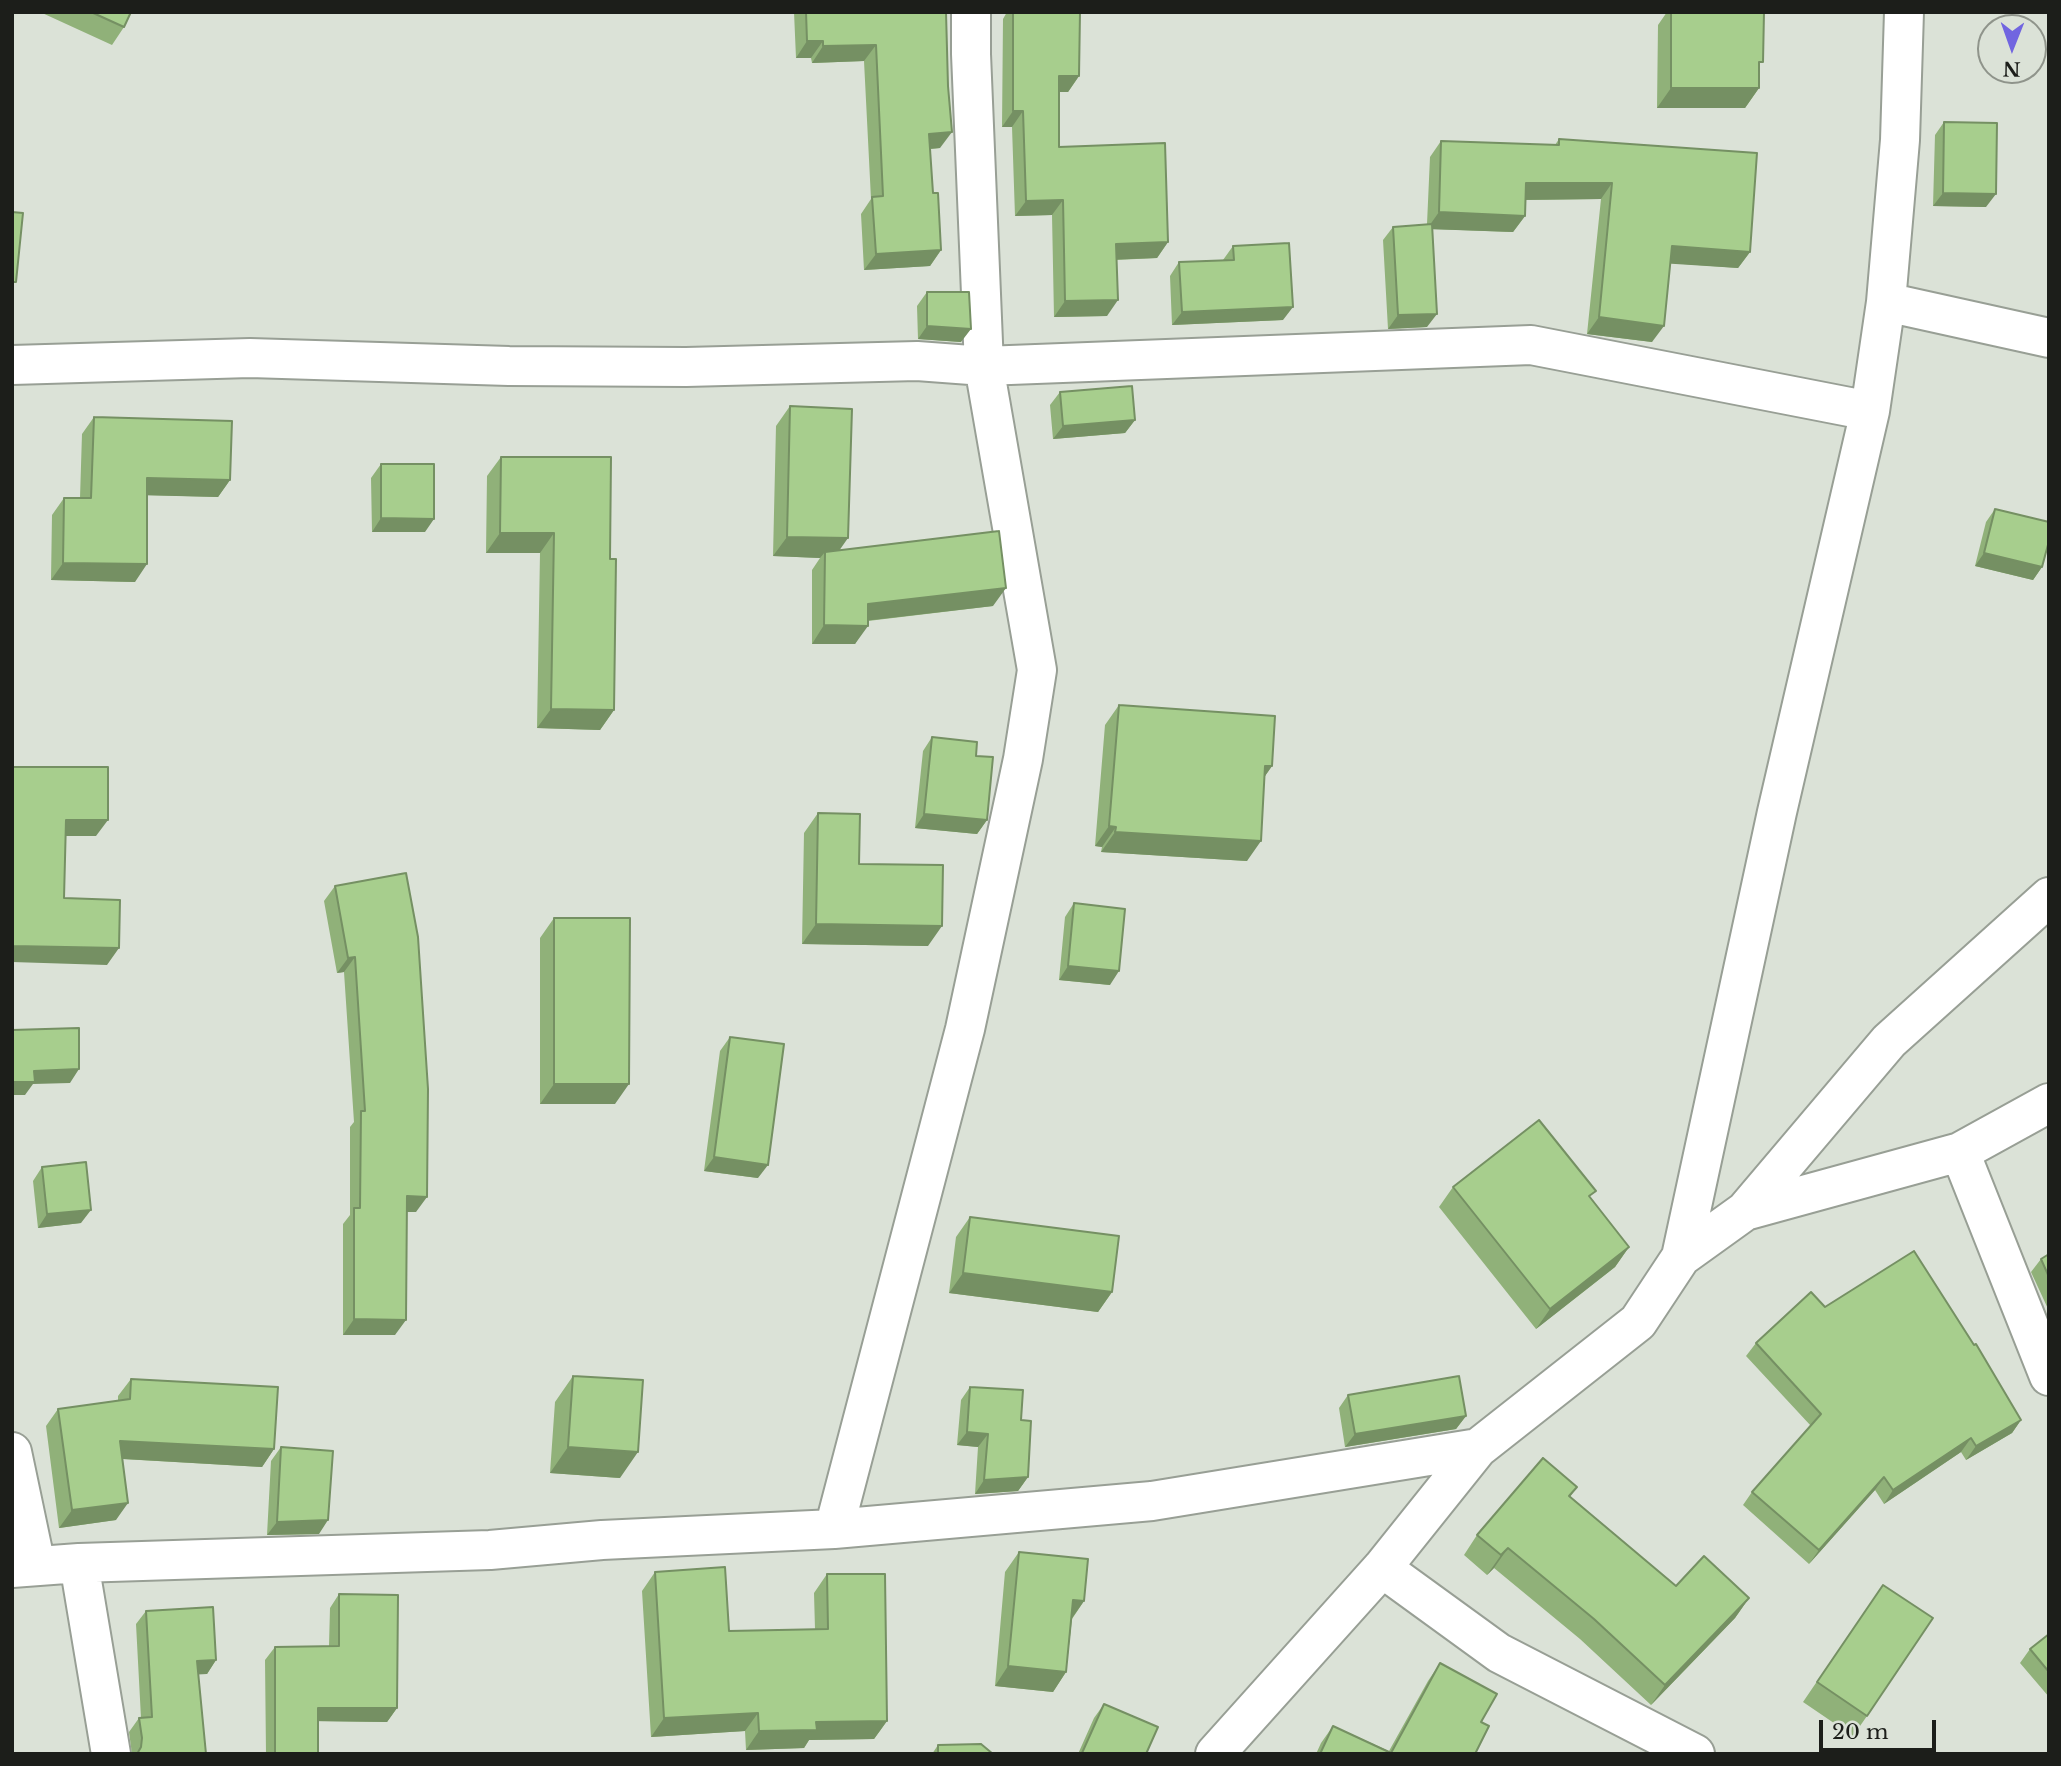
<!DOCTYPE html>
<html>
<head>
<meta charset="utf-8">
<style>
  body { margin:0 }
  #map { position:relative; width:2061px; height:1766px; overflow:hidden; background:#dbe2d7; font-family:"Libre Baskerville",serif }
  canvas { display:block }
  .frame { position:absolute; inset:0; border:14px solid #1c1e1a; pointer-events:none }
  .north { position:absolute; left:1977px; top:14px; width:70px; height:70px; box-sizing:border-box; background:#dbe2d7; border:2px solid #8f948b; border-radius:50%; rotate:181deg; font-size:19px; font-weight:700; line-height:28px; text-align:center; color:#1c1e1a }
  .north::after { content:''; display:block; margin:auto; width:24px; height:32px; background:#7165e0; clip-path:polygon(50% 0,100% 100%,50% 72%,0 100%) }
  .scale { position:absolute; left:1819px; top:1720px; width:117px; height:32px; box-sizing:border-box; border:4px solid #1c1e1a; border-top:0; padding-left:9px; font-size:21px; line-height:24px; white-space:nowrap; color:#1c1e1a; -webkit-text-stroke:5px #dbe2d7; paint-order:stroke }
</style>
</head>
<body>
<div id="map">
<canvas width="2061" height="1766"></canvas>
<div class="frame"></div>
<div class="north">N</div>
<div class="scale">20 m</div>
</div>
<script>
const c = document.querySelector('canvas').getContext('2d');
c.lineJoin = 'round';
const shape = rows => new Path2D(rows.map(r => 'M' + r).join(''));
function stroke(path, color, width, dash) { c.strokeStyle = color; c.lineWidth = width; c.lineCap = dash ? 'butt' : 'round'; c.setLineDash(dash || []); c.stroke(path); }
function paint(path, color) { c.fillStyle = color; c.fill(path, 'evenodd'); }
const minor = shape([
  [1886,302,2049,338],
  [12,365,250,358,509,366,686,367,917,361,984,366,1531,345,1870,411],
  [1960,1152,2049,1376],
  [1745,1211,1889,1041,2049,897],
  [1681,1257,1777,812,1870,411,1886,302,1900,140,1904,12],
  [12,1452,36,1566],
  [834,1529,965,1029,1023,759,1037,670,984,366,971,54,971,12],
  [79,1563,111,1754],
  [12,1568,79,1563,490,1550,602,1540,834,1529,1152,1501,1478,1448],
  [1382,1568,1499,1653,1695,1754],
  [1215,1754,1382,1568,1478,1448,1638,1322,1681,1257,1745,1211,1960,1152,2049,1103]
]);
stroke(minor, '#989f95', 42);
stroke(minor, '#fff', 38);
paint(shape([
  [40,12,131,12,124,27,112,45],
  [794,12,946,12,940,148,930,149,933,193,941,250,930,266,864,270,861,214,871,199,864,61,812,63,811,58,796,58],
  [1007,12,1080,12,1079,76,1068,92,1059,92,1059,147,1168,242,1157,258,1116,260,1107,316,1054,317,1052,215,1015,216,1012,127,1002,127,1003,19],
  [1667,12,1764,12,1759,67,1759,88,1745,108,1657,108,1658,25],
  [1944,122,1986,207,1933,206,1935,135],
  [1559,139,1750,252,1738,268,1670,263,1652,342,1587,334,1601,199,1526,200,1525,216,1513,232,1432,229,1427,327,1388,329,1383,240,1393,227,1427,224,1430,157,1441,141,1555,145],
  [1233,246,1283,320,1172,325,1170,276,1179,262,1223,260],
  [927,292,961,342,918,339,917,306],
  [1060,392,1135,420,1125,433,1053,439,1050,405],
  [790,406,840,550,993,606,868,621,855,644,812,644,812,570,820,558,773,556,776,426],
  [94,417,230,480,218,497,147,495,135,582,51,580,52,515,64,498,80,498,82,434],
  [501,457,610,559,614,710,600,730,537,728,540,553,486,553,487,476],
  [381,464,425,532,372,532,371,478],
  [1995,509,2042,567,2033,580,1975,566,1986,522],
  [1119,705,1272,766,1265,776,1247,861,1101,852,1102,847,1095,846,1105,725],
  [932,737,976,756,987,820,977,834,915,828,923,751],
  [818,813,859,864,928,946,802,944,804,833],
  [406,873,416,1212,407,1212,395,1335,343,1335,343,1224,350,1215,350,1127,354,1122,344,972,337,973,324,901,335,886],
  [1074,903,1110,985,1059,980,1065,917],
  [554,918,615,1104,540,1104,540,938],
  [730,1037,758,1178,704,1171,720,1051],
  [42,1167,81,1223,38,1228,33,1181],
  [1453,1187,1591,1198,1629,1247,1615,1267,1536,1329,1439,1207],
  [970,1217,1112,1292,1098,1312,949,1293,956,1237],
  [2049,1254,2049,1311,2031,1272,2041,1259],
  [1825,1307,2021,1420,2012,1433,1966,1460,1961,1452,1884,1504,1875,1490,1809,1564,1743,1505,1752,1492,1811,1426,1746,1356,1756,1343],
  [573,1376,620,1478,550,1473,555,1402],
  [131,1379,274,1449,262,1467,122,1459,116,1520,59,1528,46,1426,58,1409,118,1401,118,1396],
  [970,1387,1021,1420,1028,1477,1018,1491,975,1494,978,1447,957,1445,961,1400],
  [1348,1395,1466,1416,1456,1429,1345,1447,1339,1408],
  [281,1447,319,1534,267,1535,271,1461],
  [1577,1487,1570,1497,1676,1586,1749,1598,1735,1618,1651,1705,1580,1639,1494,1568,1487,1575,1464,1555,1477,1535],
  [1019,1552,1084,1601,1072,1619,1066,1672,1053,1692,995,1686,1005,1572],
  [655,1572,729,1631,815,1629,814,1593,827,1574,887,1721,874,1739,809,1740,804,1748,746,1750,745,1731,651,1737,642,1591],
  [339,1594,397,1708,387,1722,318,1721,318,1754,266,1754,265,1660,275,1647,329,1646,330,1608],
  [1869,1605,1867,1716,1853,1736,1803,1702],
  [146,1611,216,1660,207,1674,198,1674,206,1754,132,1754,129,1732,139,1718,141,1718,136,1624],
  [2049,1634,2049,1697,2020,1663,2030,1649],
  [1440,1663,1481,1722,1475,1754,1316,1754,1321,1743,1333,1726,1389,1751,1428,1681],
  [1104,1704,1146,1754,1078,1754,1094,1718],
  [938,1745,993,1754,932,1754]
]), '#90b179');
paint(shape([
  [807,41,823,41,811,58,796,58],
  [876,45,864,61,812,63,823,46],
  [1059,76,1079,76,1068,92,1048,92],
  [1671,88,1759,88,1745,108,1657,108],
  [1013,111,1023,111,1012,127,1002,127],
  [952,132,940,148,917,150,929,134],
  [1526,183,1612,183,1601,199,1515,200],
  [1943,193,1996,194,1986,207,1933,206],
  [1063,200,1052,215,1015,216,1026,201],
  [1439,212,1525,216,1513,232,1427,229],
  [1168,242,1157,258,1105,260,1116,244],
  [1672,246,1750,252,1738,268,1660,263],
  [941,250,930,266,864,270,876,254],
  [1118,300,1107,316,1054,317,1065,301],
  [1293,307,1283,320,1172,325,1182,312],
  [1437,314,1427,327,1388,329,1398,315],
  [1599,317,1664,326,1652,342,1587,334],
  [927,326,971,329,961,342,918,339],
  [1135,420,1125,433,1053,439,1063,426],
  [147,478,230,480,218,497,135,495],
  [381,518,434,519,425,532,372,532],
  [500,533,554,533,540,553,486,553],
  [787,537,848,538,834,558,825,552,820,558,773,556],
  [1984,553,2042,567,2033,580,1975,566],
  [63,563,147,564,135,582,51,580],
  [1006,588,993,606,855,622,868,604],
  [824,625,868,626,855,644,812,644],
  [551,709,614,710,600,730,537,728],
  [1265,766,1272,766,1258,786],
  [924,814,987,820,977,834,915,828],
  [66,820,108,820,96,836,54,836],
  [1109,826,1116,827,1102,847,1095,846],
  [1115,832,1261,841,1247,861,1101,852],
  [816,924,942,926,928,946,802,944],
  [12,946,119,948,107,965,12,962],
  [355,957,344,972,337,973,348,958],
  [1068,966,1119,971,1110,985,1059,980],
  [79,1069,70,1083,33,1084,25,1095,12,1095,12,1082,34,1071],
  [554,1084,629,1084,615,1104,540,1104],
  [714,1157,768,1165,758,1178,704,1171],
  [407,1196,427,1197,416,1212,396,1212],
  [91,1210,81,1223,38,1228,47,1214],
  [1629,1247,1615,1267,1536,1329,1550,1309],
  [963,1273,1112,1292,1098,1312,949,1293],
  [354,1319,406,1320,395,1335,343,1335],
  [1466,1416,1456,1429,1345,1447,1355,1434],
  [2021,1420,2012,1433,1966,1460,1976,1446],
  [967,1432,988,1434,978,1447,957,1445],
  [1971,1438,1961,1452,1884,1504,1893,1490],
  [120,1441,274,1449,262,1467,107,1458],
  [568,1447,638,1452,620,1478,550,1473],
  [1028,1477,1018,1491,975,1494,984,1480],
  [1884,1477,1875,1490,1809,1564,1819,1550],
  [128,1503,116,1520,59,1528,72,1510],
  [328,1520,319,1534,267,1535,277,1522],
  [1508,1548,1494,1568,1487,1575,1501,1555],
  [1749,1598,1735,1618,1651,1705,1665,1685],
  [1073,1600,1084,1601,1070,1621],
  [216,1660,207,1674,188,1675,197,1661],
  [1008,1666,1066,1672,1053,1692,995,1686],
  [318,1708,397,1708,387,1722,308,1721],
  [758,1713,745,1731,651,1737,664,1718],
  [887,1721,874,1739,809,1740,804,1748,746,1750,759,1731,816,1722]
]), '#759063');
const building = shape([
  [91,12,131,12,124,27,91,12],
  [806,12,946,12,948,86,952,132,929,134,933,193,938,193,941,250,876,254,872,197,883,196,876,45,823,46,823,41,807,41,806,12],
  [1013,12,1080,12,1079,76,1059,76,1059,147,1165,143,1168,242,1116,244,1118,300,1065,301,1063,200,1026,201,1023,111,1013,111,1013,12],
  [1671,12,1764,12,1763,62,1759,62,1759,88,1671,88,1671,12],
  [1944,122,1997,123,1996,194,1943,193,1944,122],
  [1559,139,1757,153,1750,252,1672,246,1664,326,1599,317,1612,183,1526,183,1525,216,1439,212,1441,141,1559,145,1559,139],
  [12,212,23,213,16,282,12,282,12,212],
  [1432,224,1437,314,1398,315,1393,227,1432,224],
  [1289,243,1293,307,1182,312,1179,262,1234,260,1233,246,1289,243],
  [927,292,969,292,971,329,927,326,927,292],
  [1132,386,1135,420,1063,426,1060,392,1132,386],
  [790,406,852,409,848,538,787,537,790,406],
  [94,417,232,421,230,480,147,478,147,564,63,563,64,498,91,498,94,417],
  [501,457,611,457,610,559,616,559,614,710,551,709,554,533,500,533,501,457],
  [381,464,434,464,434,519,381,518,381,464],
  [1995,509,2049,522,2049,541,2042,567,1984,553,1995,509],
  [999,531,1006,588,868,604,868,626,824,625,825,552,999,531],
  [1119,705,1275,716,1272,766,1265,766,1261,841,1115,832,1116,827,1109,826,1119,705],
  [932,737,977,742,976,756,993,757,987,820,924,814,932,737],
  [12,767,108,767,108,820,66,820,64,898,120,900,119,948,12,946,12,767],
  [818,813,860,814,859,864,943,865,942,926,816,924,818,813],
  [406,873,418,937,428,1089,427,1197,407,1196,406,1320,354,1319,354,1208,360,1208,361,1111,365,1111,355,957,348,958,335,886,406,873],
  [1074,903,1125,909,1119,971,1068,966,1074,903],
  [554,918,630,918,629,1084,554,1084,554,918],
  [79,1028,79,1069,34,1071,35,1082,12,1082,12,1030,79,1028],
  [730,1037,784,1044,768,1165,714,1157,730,1037],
  [1539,1120,1596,1191,1589,1196,1629,1247,1550,1309,1453,1187,1539,1120],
  [86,1162,91,1210,47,1214,42,1167,86,1162],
  [970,1217,1119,1236,1112,1292,963,1273,970,1217],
  [1914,1251,1974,1345,1976,1344,2021,1420,1976,1446,1971,1438,1893,1490,1884,1477,1819,1550,1752,1492,1821,1414,1756,1343,1811,1292,1825,1307,1914,1251],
  [2049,1254,2049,1277,2041,1259,2049,1254],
  [573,1376,643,1380,638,1452,568,1447,573,1376],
  [1459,1376,1466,1416,1355,1434,1348,1395,1459,1376],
  [131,1379,278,1387,274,1449,120,1441,128,1503,72,1510,58,1409,130,1399,131,1379],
  [970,1387,1023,1390,1021,1420,1031,1421,1028,1477,984,1480,988,1434,967,1432,970,1387],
  [281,1447,333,1451,328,1520,277,1522,281,1447],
  [1543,1458,1577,1487,1569,1496,1676,1586,1704,1556,1749,1598,1665,1685,1594,1619,1508,1548,1501,1555,1477,1535,1543,1458],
  [1019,1552,1088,1559,1084,1601,1073,1600,1066,1672,1008,1666,1019,1552],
  [725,1567,729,1631,828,1629,827,1574,885,1574,887,1721,816,1722,817,1730,759,1731,758,1713,664,1718,655,1572,725,1567],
  [1883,1585,1933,1618,1867,1716,1817,1682,1883,1585],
  [339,1594,398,1595,397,1708,318,1708,318,1754,275,1754,275,1647,339,1646,339,1594],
  [213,1607,216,1660,197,1661,206,1754,137,1754,141,1747,142,1738,139,1718,152,1717,146,1611,213,1607],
  [2049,1634,2049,1672,2030,1649,2049,1634],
  [1440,1663,1497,1694,1481,1722,1489,1726,1475,1754,1320,1754,1333,1726,1391,1753,1440,1663],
  [1104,1704,1158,1727,1146,1754,1082,1753,1104,1704],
  [981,1744,993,1754,938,1754,938,1745,981,1744]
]);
paint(building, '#a7ce8d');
stroke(building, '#759063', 2);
</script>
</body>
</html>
